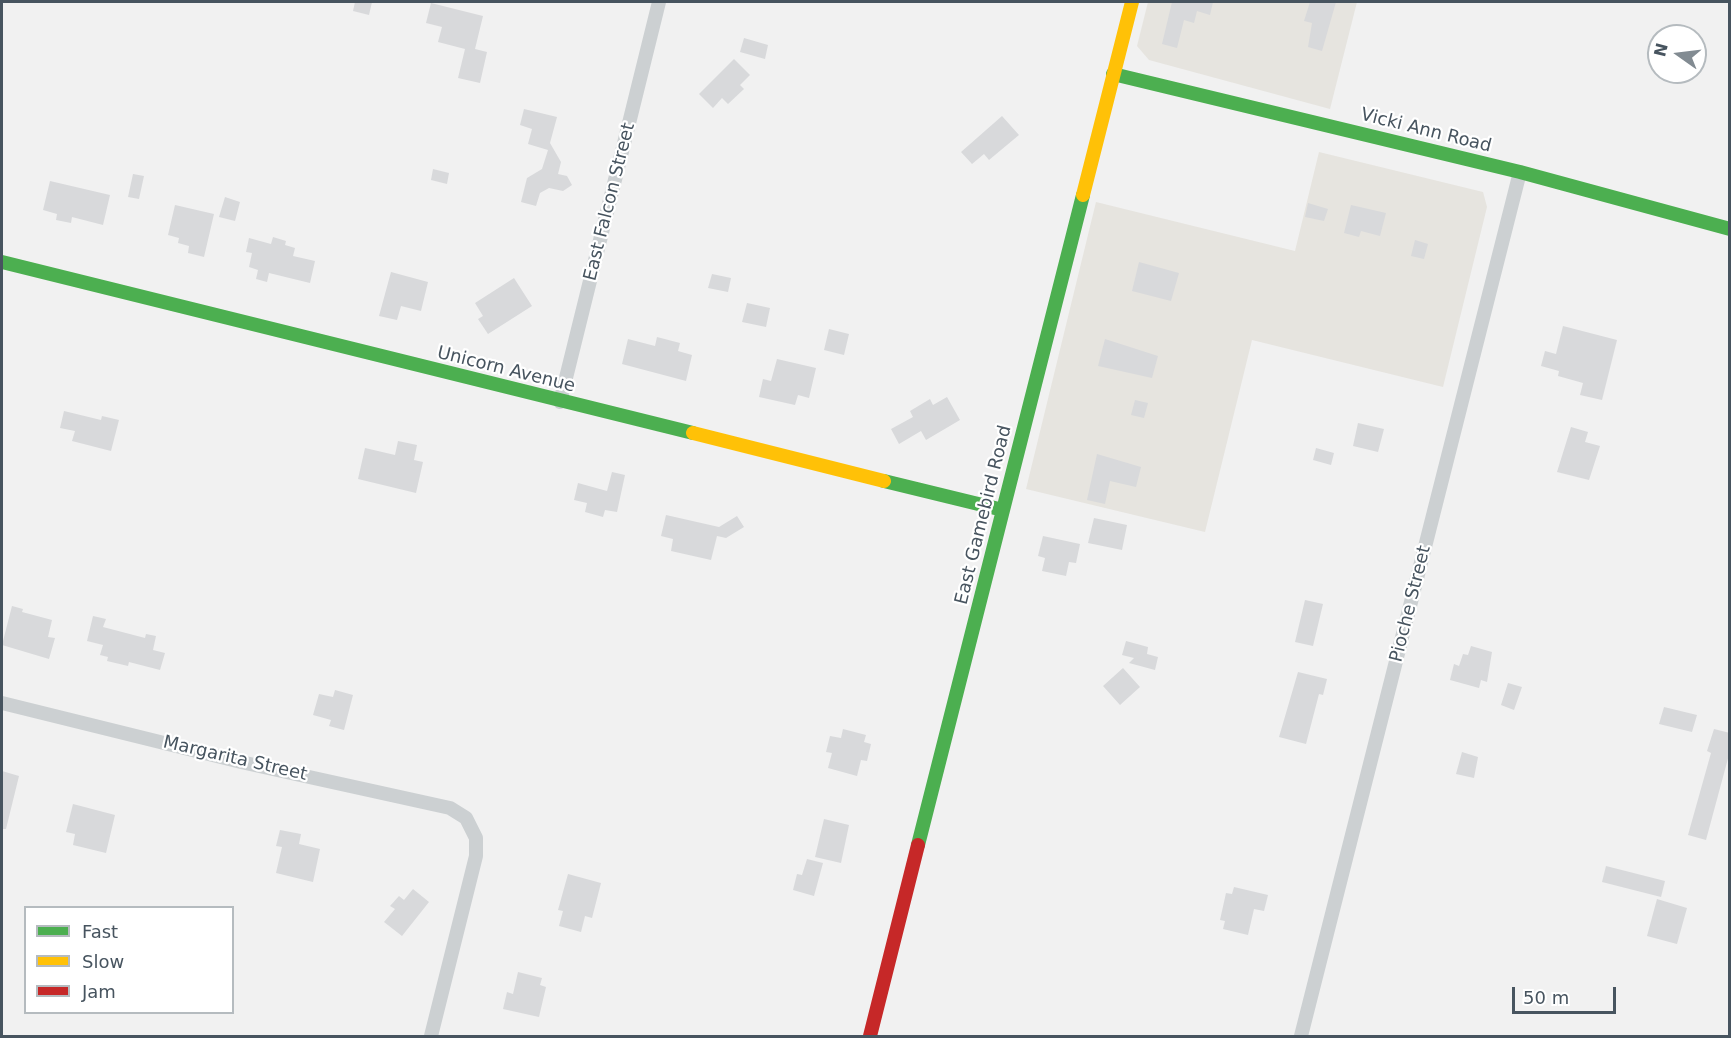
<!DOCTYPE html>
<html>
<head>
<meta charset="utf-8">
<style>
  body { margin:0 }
  #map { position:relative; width:1731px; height:1038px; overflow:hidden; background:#f1f1f1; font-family:"DejaVu Sans",sans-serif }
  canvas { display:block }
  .frame { position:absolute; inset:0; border:3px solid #47545f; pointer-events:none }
  .legend { position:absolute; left:24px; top:906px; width:210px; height:108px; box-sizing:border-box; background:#fff; border:2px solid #b5bbbf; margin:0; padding:8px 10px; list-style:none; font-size:18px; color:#47545f }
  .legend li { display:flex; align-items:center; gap:12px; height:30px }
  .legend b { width:30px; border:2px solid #b5bbbf }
  .north { position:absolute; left:1647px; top:24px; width:60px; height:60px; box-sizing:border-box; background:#fff; border:2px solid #b5bbbf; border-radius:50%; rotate:284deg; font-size:16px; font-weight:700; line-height:24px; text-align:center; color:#47545f }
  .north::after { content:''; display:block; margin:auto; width:21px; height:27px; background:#828b92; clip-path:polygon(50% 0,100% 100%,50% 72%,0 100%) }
  .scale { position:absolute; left:1512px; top:987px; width:104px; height:27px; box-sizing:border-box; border:3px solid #47545f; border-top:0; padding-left:8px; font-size:18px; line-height:21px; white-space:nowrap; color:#47545f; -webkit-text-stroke:4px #fff; paint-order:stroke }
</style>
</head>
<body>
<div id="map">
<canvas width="1731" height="1038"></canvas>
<div class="frame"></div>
<ul class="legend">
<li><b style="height:8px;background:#4caf50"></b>Fast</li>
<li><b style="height:8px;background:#ffc107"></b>Slow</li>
<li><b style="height:8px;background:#c62828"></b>Jam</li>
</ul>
<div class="north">N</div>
<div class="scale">50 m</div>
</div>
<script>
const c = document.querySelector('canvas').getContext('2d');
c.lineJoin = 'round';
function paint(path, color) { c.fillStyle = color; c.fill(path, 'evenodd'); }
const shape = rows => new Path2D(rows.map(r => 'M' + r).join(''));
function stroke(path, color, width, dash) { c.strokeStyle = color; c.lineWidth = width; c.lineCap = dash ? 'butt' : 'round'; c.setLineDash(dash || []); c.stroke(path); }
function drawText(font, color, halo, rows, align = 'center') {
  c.font = font + ' "DejaVu Sans",sans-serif'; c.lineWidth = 4.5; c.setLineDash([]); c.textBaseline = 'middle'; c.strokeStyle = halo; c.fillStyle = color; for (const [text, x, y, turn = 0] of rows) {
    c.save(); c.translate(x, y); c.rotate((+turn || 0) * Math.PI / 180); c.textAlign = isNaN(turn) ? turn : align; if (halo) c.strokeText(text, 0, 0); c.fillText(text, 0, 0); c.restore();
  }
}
paint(shape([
  [1148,2,1357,2,1330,109,1149,60,1137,46],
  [1319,152,1483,192,1487,207,1443,387,1252,340,1205,532,1026,489,1096,202,1295,251]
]), '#e6e4df');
paint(shape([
  [355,2,372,2,369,15,353,11],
  [1172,2,1213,2,1210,15,1197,11,1194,23,1184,20,1177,48,1162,44],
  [1310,2,1336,2,1322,51,1308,47,1312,23,1304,21],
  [431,3,483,16,475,49,487,52,480,83,458,78,465,49,438,42,442,27,426,23],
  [744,38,768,45,765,59,740,52],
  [734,59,750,75,740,85,744,89,728,104,722,98,713,108,699,94],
  [524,109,557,117,550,143,561,162,558,174,567,176,572,185,563,191,549,188,540,193,536,206,521,202,527,178,542,169,548,150,528,144,532,129,520,125],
  [1002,116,1019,135,989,160,984,154,972,164,961,152],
  [433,169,449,173,447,184,431,180],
  [133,174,144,176,139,199,128,197],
  [50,181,110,195,103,225,72,217,71,223,56,220,57,214,43,210],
  [225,197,240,202,235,221,219,217],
  [1308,203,1328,209,1324,221,1305,217],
  [175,205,214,214,204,257,188,253,189,246,178,243,179,238,168,235],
  [1351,205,1386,213,1380,236,1361,231,1359,237,1344,233],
  [273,237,286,241,285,245,295,248,293,256,315,261,310,283,269,273,267,282,256,279,258,270,249,267,252,253,246,252,249,238,271,244],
  [1415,240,1428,244,1424,259,1411,256],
  [1139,262,1179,273,1171,301,1132,291],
  [391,272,428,282,421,311,401,306,397,320,379,316],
  [712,274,731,278,728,292,708,288],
  [514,278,532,306,488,334,478,319,483,316,475,303],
  [747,303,770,308,766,327,742,322],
  [1563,326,1617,340,1602,400,1580,395,1583,383,1558,376,1559,371,1541,366,1545,351,1556,354],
  [829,329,849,334,844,355,824,350],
  [657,337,680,343,678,351,692,355,686,381,622,364,628,339,655,346],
  [1105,339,1158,356,1152,378,1098,366],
  [777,359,816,368,809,398,798,395,795,405,759,397,763,379,771,381],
  [947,397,960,420,926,440,921,431,899,444,891,429,913,417,910,411,930,399,933,405],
  [1135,400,1148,403,1144,418,1131,415],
  [64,411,101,420,102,416,119,420,111,451,72,441,75,431,60,428],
  [1358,423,1384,429,1378,452,1353,446],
  [1571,427,1588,432,1585,442,1600,446,1589,480,1557,472],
  [398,441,417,445,414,460,423,462,416,493,358,479,365,448,395,455],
  [1316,448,1334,453,1331,465,1313,460],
  [1097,454,1141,467,1136,487,1110,481,1105,504,1087,500],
  [612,472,625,475,617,512,605,510,603,517,585,512,587,503,574,500,578,483,607,491],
  [666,515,719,527,737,516,744,527,726,538,717,536,711,560,671,551,673,539,661,536],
  [1094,518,1127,525,1122,550,1088,543],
  [1043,536,1080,544,1076,563,1069,562,1066,576,1042,571,1045,558,1038,556],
  [1305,600,1323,604,1313,646,1295,642],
  [12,606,23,609,22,612,52,620,48,637,55,638,49,659,2,645],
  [93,616,106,619,103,627,145,638,146,634,156,636,153,650,165,653,160,670,129,662,128,666,107,661,108,657,100,655,103,645,87,641],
  [1126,641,1148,647,1147,654,1158,657,1155,670,1129,663,1134,658,1122,655],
  [1471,646,1492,652,1487,682,1481,680,1479,688,1450,680,1454,664,1459,666,1463,654,1468,655],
  [1123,668,1140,687,1120,705,1103,686],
  [1298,672,1327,679,1323,695,1319,694,1306,744,1279,737],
  [1508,683,1522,687,1514,710,1501,705],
  [335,690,353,695,344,730,329,726,331,720,313,715,319,694,333,697],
  [1664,707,1697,715,1692,732,1659,724],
  [843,729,866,735,864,742,871,744,867,761,861,760,857,776,828,768,832,753,826,752,830,736,841,738],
  [1714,729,1730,733,1730,751,1706,840,1688,835,1711,753,1707,751],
  [1462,752,1478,757,1474,778,1456,774],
  [2,771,19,776,6,829,2,829],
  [73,804,115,815,106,853,73,845,75,834,66,832],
  [824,819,849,825,841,863,815,857],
  [280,830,301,834,299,844,320,849,313,882,276,873,282,847,276,846],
  [807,859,823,863,814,896,793,890,797,874,802,875],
  [1606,866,1665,881,1661,897,1602,882],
  [568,874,601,883,592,918,585,916,581,932,559,926,563,911,558,910],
  [1234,887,1268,895,1264,911,1254,909,1248,935,1223,929,1225,921,1220,920,1226,893,1232,894],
  [413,889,429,902,402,936,384,922,395,909,390,906,399,896,404,900],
  [1657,899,1687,908,1677,944,1647,936],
  [518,972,542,978,540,985,546,987,539,1017,503,1009,507,992,513,994]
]), '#d8d9db');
stroke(shape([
  [560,402,659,2],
  [2,703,241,762,450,808,466,818,476,838,476,856,431,1036],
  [1301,1036,1520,172]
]), '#ccd0d2', 14);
stroke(shape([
  [1113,74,1520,172,1730,229],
  [2,262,693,433],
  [884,481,1003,510],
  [918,845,1083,195]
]), '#4caf50', 14);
stroke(shape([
  [1083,195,1132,2],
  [693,433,884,481]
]), '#ffc107', 14);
stroke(shape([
  [870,1036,918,845]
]), '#c62828', 14);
drawText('18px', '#47545f', '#fff', [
  ["Vicki Ann Road",1426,131,14],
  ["East Falcon Street",610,202,-76],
  ["Unicorn Avenue",506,370,14],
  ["East Gamebird Road",984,515,-76],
  ["Pioche Street",1411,604,-76],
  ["Margarita Street",235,759,13]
]);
</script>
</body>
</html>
